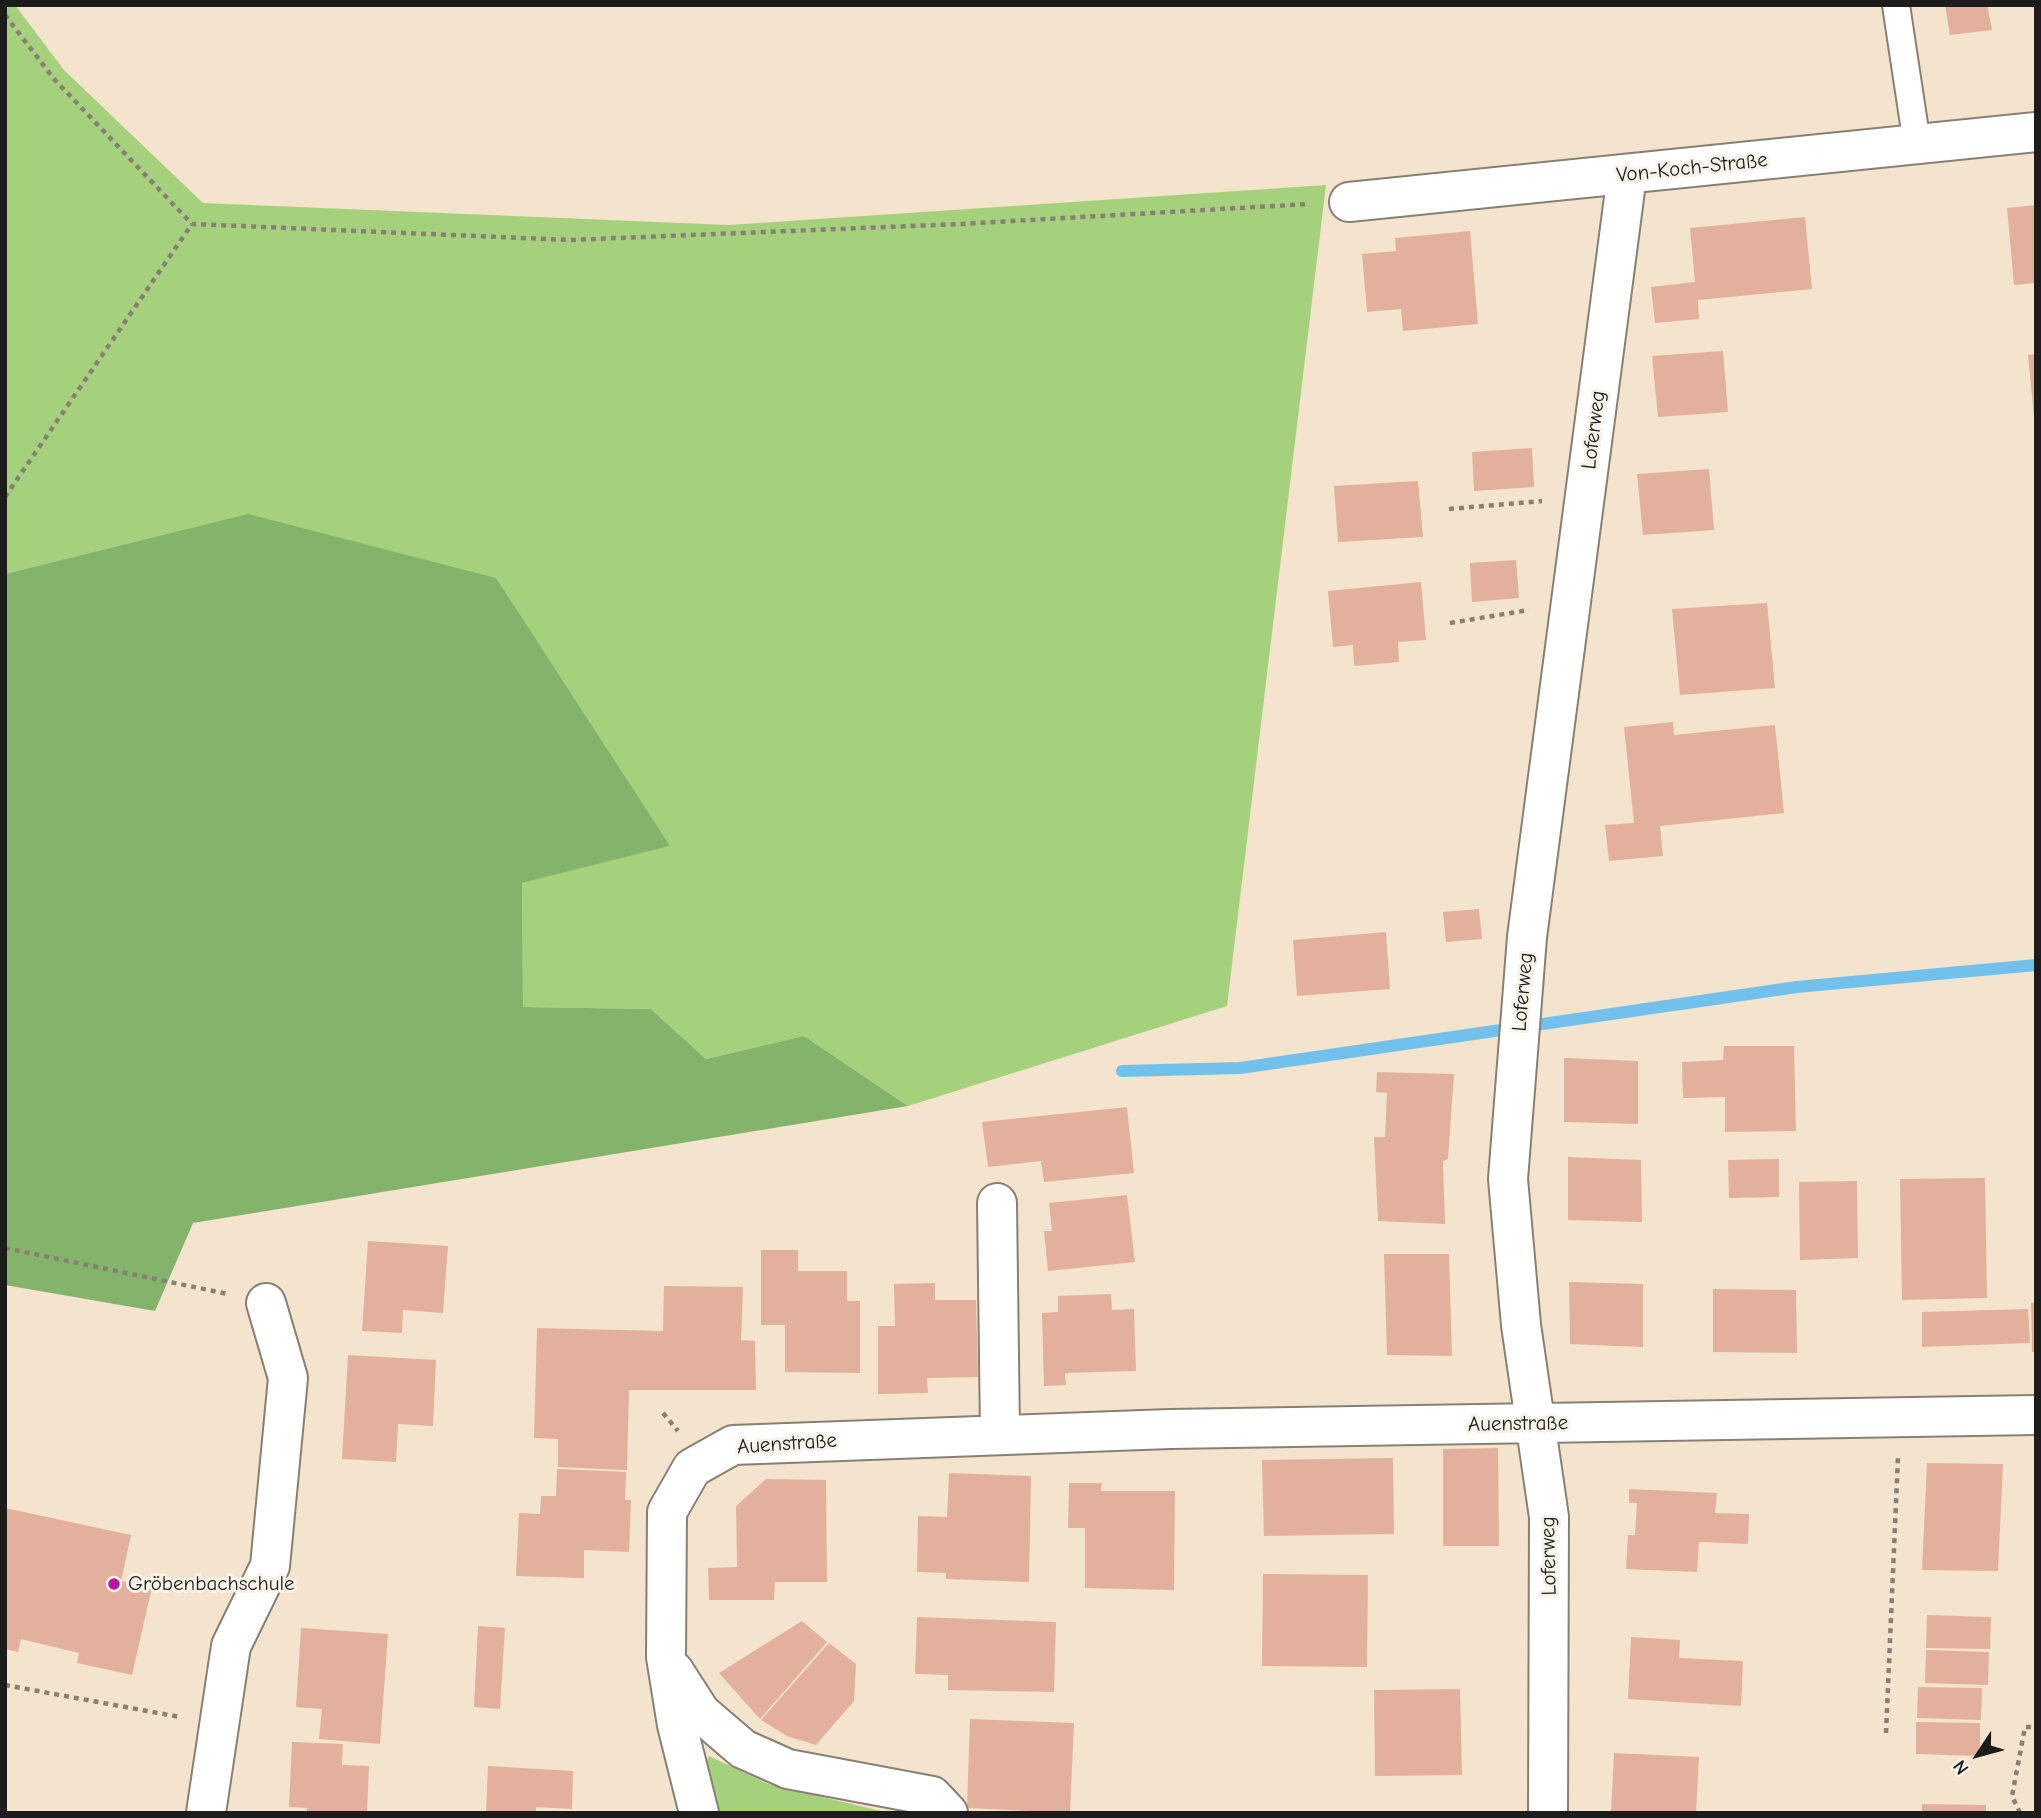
<!DOCTYPE html>
<html>
<head>
<meta charset="utf-8">
<style>
  body { margin:0 }
  #map { position:relative; width:2041px; height:1818px; overflow:hidden; background:#f4e4cd; font-family:"Comic Neue",sans-serif }
  canvas { display:block }
  .frame { position:absolute; inset:0; border:7px solid #1c1c1c; pointer-events:none }
  .north { position:absolute; left:1943px; top:1720px; width:70px; height:70px; -webkit-text-stroke:5px #f7f3e8; paint-order:stroke; rotate:234deg; font-size:19px; font-weight:700; line-height:28px; text-align:center; color:#1c1c1c }
  .north::after { content:''; display:block; margin:auto; width:24px; height:32px; background:#1c1c1c; clip-path:polygon(50% 0,100% 100%,50% 72%,0 100%) }
</style>
</head>
<body>
<div id="map">
<canvas width="2041" height="1818"></canvas>
<div class="frame"></div>
<div class="north">N</div>
</div>
<script>
const c = document.querySelector('canvas').getContext('2d');
c.lineJoin = 'round';
function paint(path, color) { c.fillStyle = color; c.fill(path, 'evenodd'); }
const shape = rows => new Path2D(rows.map(r => 'M' + r).join(''));
function stroke(path, color, width, dash) { c.strokeStyle = color; c.lineWidth = width; c.lineCap = dash ? 'butt' : 'round'; c.setLineDash(dash || []); c.stroke(path); }
function drawText(font, color, halo, rows, align = 'center') {
  c.font = font + ' "Comic Neue",sans-serif'; c.lineWidth = 6; c.setLineDash([]); c.textBaseline = 'middle'; c.strokeStyle = halo; c.fillStyle = color; for (const [text, x, y, turn = 0] of rows) {
    c.save(); c.translate(x, y); c.rotate((+turn || 0) * Math.PI / 180); c.textAlign = isNaN(turn) ? turn : align; if (halo) c.strokeText(text, 0, 0); c.fillText(text, 0, 0); c.restore();
  }
}
paint(shape([
  [5,5,15,5,64,70,203,203,729,225,1326,185,1227,1006,908,1106,804,1036,706,1059,651,1009,523,1007,522,883,670,846,248,515,5,574],
  [709,1756,768,1784,889,1813,713,1813,699,1781]
]), '#a5d17d');
paint(shape([
  [248,514,496,578,670,846,522,883,523,1007,651,1009,706,1059,804,1036,908,1106,193,1223,155,1311,5,1285,5,574]
]), '#84b36c');
stroke(shape([
  [1122,1071,1240,1068,1797,987,2036,965]
]), '#71c1ec', 12);
paint(shape([
  [1945,5,1987,5,1992,30,1950,35],
  [2036,205,2036,283,2014,285,2007,208],
  [1805,217,1812,289,1698,300,1699,319,1655,323,1651,287,1695,282,1690,228],
  [1470,231,1478,324,1403,331,1401,309,1367,312,1362,254,1396,251,1395,238],
  [1723,351,1728,412,1658,417,1652,356],
  [2036,354,2036,418,2034,418,2028,355],
  [1532,448,1534,487,1474,491,1472,452],
  [1709,469,1714,530,1643,535,1637,474],
  [1418,481,1423,537,1338,542,1334,486],
  [1516,560,1519,598,1472,602,1470,563],
  [1421,582,1426,640,1398,642,1399,662,1354,666,1353,645,1333,647,1328,591],
  [1767,603,1775,688,1680,695,1672,609],
  [1673,722,1674,735,1775,725,1784,813,1660,826,1663,856,1609,861,1605,825,1634,823,1624,727],
  [1479,909,1482,939,1446,942,1443,912],
  [1386,932,1390,989,1297,996,1293,940],
  [1724,1046,1794,1046,1796,1131,1725,1132,1725,1097,1683,1098,1682,1062,1723,1060],
  [1564,1058,1638,1061,1638,1124,1564,1122],
  [1377,1072,1454,1074,1448,1159,1443,1161,1445,1224,1378,1221,1374,1137,1385,1137,1387,1093,1376,1092],
  [1127,1107,1134,1173,1044,1182,1041,1161,988,1167,982,1122],
  [1568,1157,1641,1160,1642,1222,1568,1220],
  [1779,1159,1779,1197,1729,1198,1728,1160],
  [1985,1178,1987,1298,1902,1300,1900,1179],
  [1857,1181,1858,1258,1800,1260,1799,1182],
  [1127,1195,1135,1262,1048,1271,1044,1231,1052,1231,1049,1203],
  [368,1241,448,1246,443,1313,403,1310,402,1333,362,1331],
  [761,1250,798,1250,798,1271,847,1271,847,1301,860,1301,860,1373,785,1372,785,1325,761,1325],
  [1384,1254,1449,1254,1452,1356,1387,1355],
  [1569,1282,1643,1284,1643,1347,1570,1344],
  [935,1283,935,1300,976,1300,978,1377,927,1378,928,1393,878,1394,878,1326,895,1326,894,1284],
  [664,1286,743,1287,741,1340,755,1341,756,1390,629,1390,627,1470,558,1467,558,1439,534,1438,537,1328,663,1331],
  [1713,1289,1796,1290,1797,1353,1713,1352],
  [1111,1294,1112,1310,1134,1309,1136,1371,1065,1373,1066,1385,1044,1386,1042,1313,1058,1312,1058,1296],
  [2036,1302,2036,1352,2032,1352,2031,1303],
  [2028,1309,2030,1343,1922,1347,1922,1312],
  [348,1355,436,1360,433,1426,398,1424,396,1462,342,1459],
  [1498,1448,1499,1546,1443,1546,1443,1449],
  [1393,1458,1394,1534,1264,1536,1262,1460],
  [1927,1463,2003,1464,1998,1571,1922,1570],
  [557,1469,626,1472,625,1500,631,1500,629,1552,584,1550,584,1578,516,1576,519,1513,540,1514,541,1496,556,1496],
  [949,1473,1031,1476,1029,1582,946,1579,946,1573,917,1572,918,1516,947,1517],
  [766,1479,826,1480,827,1582,775,1582,774,1600,709,1600,708,1568,737,1567,736,1506],
  [1069,1483,1102,1483,1101,1491,1175,1491,1174,1590,1085,1588,1085,1528,1068,1528],
  [1629,1489,1717,1493,1715,1513,1749,1514,1748,1544,1699,1542,1697,1572,1626,1569,1628,1535,1635,1535,1637,1503,1629,1503],
  [5,1508,131,1535,121,1581,152,1587,132,1675,77,1663,79,1653,21,1639,18,1652,5,1649],
  [1263,1574,1368,1575,1367,1667,1262,1666],
  [1927,1615,1991,1617,1990,1649,1926,1648],
  [917,1617,1056,1622,1054,1692,948,1690,948,1675,915,1674],
  [802,1621,827,1642,760,1719,719,1673],
  [478,1626,505,1628,500,1709,474,1707],
  [301,1628,388,1634,380,1744,319,1739,322,1709,296,1707],
  [1631,1637,1680,1640,1679,1658,1743,1661,1741,1706,1628,1699],
  [829,1643,856,1664,854,1701,816,1745,787,1736,761,1720],
  [1926,1650,1989,1652,1988,1685,1925,1683],
  [1918,1687,1982,1688,1981,1720,1917,1718],
  [1460,1689,1462,1775,1375,1776,1374,1690],
  [970,1719,1074,1723,1070,1813,967,1808],
  [1916,1722,1980,1723,1980,1756,1916,1754],
  [292,1742,343,1744,342,1765,369,1766,367,1813,307,1813,307,1808,289,1807],
  [1614,1753,1699,1757,1696,1813,1611,1813],
  [488,1766,573,1771,572,1809,536,1807,536,1813,486,1813],
  [1922,1804,1986,1805,1986,1813,1922,1813]
]), '#e3b09e');
const lane = shape([
  [1896,5,1917,144]
]);
const street = shape([
  [1349,202,2036,132],
  [997,1203,1000,1434],
  [674,1671,701,1713,743,1749,788,1769,932,1796,948,1813],
  [206,1813,231,1646,270,1566,288,1378,266,1303],
  [699,1813,677,1725,666,1657,667,1512,692,1468,733,1445,1170,1429,2036,1415],
  [1548,1813,1549,1517,1521,1325,1508,1179,1527,937,1627,175]
]);
stroke(lane, '#888074', 30);
stroke(street, '#888074', 42);
stroke(shape([
  [5,15,54,79,192,224,570,240,960,224,1309,204],
  [5,497,192,224],
  [1449,509,1542,501],
  [1450,623,1529,610],
  [5,1248,228,1294],
  [663,1413,678,1431],
  [5,1685,180,1717],
  [1886,1733,1898,1457],
  [2020,1813,2012,1796,2025,1727,2036,1727]
]), '#888074', 4.5, [5, 5]);
stroke(lane, '#fff', 26);
stroke(street, '#fff', 38);
for (const [x, y, r, color] of [
  [114,1584,7,"#b5179e"]
]) { const dot = new Path2D(); dot.arc(x, y, r, 0, 2 * Math.PI); c.fillStyle = color; c.fill(dot); stroke(dot, '#f7f3e8', 2.5); }
drawText('21px', '#1c1c1c', '#f7f3e8', [
  ["Von-Koch-Straße",1692,168,-6],
  ["Loferweg",1594,430,-83],
  ["Loferweg",1523,992,-85],
  ["Auenstraße",1518,1424,-1],
  ["Auenstraße",787,1444,-4],
  ["Loferweg",1549,1556,-91]
]);
drawText('21px', '#1c1c1c', '#f7f3e8', [
  ["Gröbenbachschule",128,1584]
], 'left');
</script>
</body>
</html>
